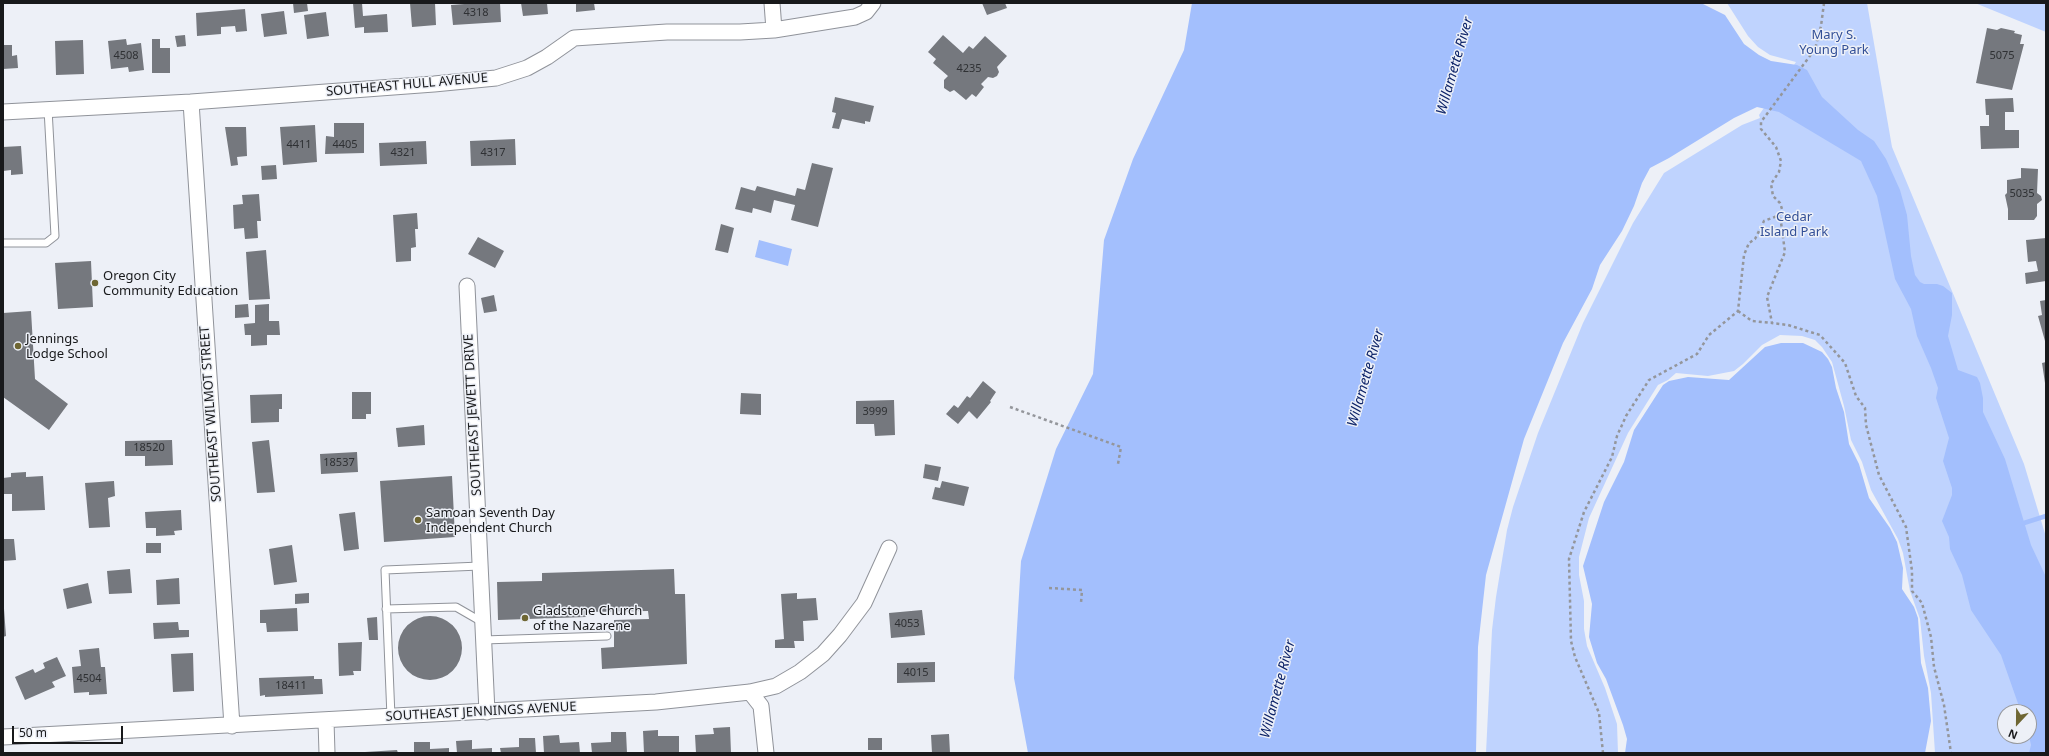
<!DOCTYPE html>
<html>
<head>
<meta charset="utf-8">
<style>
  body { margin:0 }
  #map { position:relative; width:2049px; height:756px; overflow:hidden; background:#edf0f7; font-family:"Noto Sans",sans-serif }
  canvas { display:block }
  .frame { position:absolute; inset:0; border:4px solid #18191b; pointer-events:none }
  .north { position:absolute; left:1997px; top:704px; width:40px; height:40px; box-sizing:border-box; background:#edf0f7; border:1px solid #989a9f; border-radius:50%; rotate:202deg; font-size:11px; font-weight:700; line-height:16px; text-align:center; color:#18191b }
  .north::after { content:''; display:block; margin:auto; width:14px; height:18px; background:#6e6633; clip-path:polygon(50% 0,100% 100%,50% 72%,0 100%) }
  .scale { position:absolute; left:12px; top:726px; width:111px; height:18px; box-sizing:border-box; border:2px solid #18191b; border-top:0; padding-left:5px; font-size:12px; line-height:14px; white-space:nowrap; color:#18191b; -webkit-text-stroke:3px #edf0f7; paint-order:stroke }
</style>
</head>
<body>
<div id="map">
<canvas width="2049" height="756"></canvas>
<div class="frame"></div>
<div class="north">N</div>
<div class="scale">50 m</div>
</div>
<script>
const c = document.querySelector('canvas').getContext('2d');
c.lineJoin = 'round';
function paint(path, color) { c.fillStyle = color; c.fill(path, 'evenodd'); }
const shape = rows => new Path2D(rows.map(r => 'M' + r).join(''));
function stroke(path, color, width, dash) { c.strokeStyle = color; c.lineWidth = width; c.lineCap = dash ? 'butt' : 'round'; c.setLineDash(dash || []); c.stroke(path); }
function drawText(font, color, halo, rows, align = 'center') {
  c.font = font + ' "Noto Sans",sans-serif'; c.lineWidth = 3; c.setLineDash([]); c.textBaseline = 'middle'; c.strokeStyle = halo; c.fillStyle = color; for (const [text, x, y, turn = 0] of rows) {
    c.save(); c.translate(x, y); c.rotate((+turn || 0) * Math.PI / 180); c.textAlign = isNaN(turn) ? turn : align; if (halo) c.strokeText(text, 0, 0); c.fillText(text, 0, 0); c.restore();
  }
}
paint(shape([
  [1727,3,1867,3,1892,147,2024,464,2046,537,2046,753,1935,753,1931,693,1924,656,1920,619,1910,591,1903,553,1898,539,1871,490,1862,462,1851,440,1844,406,1832,362,1822,347,1815,340,1802,336,1780,335,1762,345,1743,364,1734,371,1708,376,1676,373,1668,380,1658,385,1628,433,1589,518,1579,557,1579,575,1584,601,1584,629,1587,646,1605,688,1617,724,1618,753,1486,753,1492,630,1496,597,1507,530,1513,507,1538,433,1583,323,1633,223,1664,173,1742,125,1760,118,1759,115,1796,62,1770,55,1758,47,1748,36],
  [2005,712,2029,712,2029,736,2005,736],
  [1975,3,2046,3,2046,32]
]), '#bfd3fe');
paint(shape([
  [1192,3,1701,3,1725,15,1744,44,1759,55,1771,61,1797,65,1807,70,1822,97,1858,130,1874,141,1886,159,1900,190,1907,215,1911,256,1915,275,1920,282,1924,284,1937,284,1943,286,1952,293,1952,315,1948,336,1958,370,1977,377,1980,383,1983,398,1983,412,2005,459,2031,545,2046,577,2046,753,2029,753,2031,745,2029,736,2029,712,2021,712,2001,655,1971,610,1962,575,1950,549,1949,537,1942,521,1952,495,1952,488,1943,461,1949,438,1936,398,1938,388,1931,368,1917,336,1911,309,1895,279,1877,196,1861,161,1779,112,1757,107,1734,118,1669,158,1650,168,1642,183,1634,206,1622,231,1600,265,1592,289,1563,343,1524,439,1486,575,1478,647,1476,753,1028,753,1014,678,1021,561,1056,449,1093,374,1104,240,1133,159,1184,50],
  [759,240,792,249,788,266,755,257],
  [1781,343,1803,343,1822,352,1828,359,1832,367,1836,388,1844,412,1849,444,1859,464,1869,498,1890,528,1897,542,1903,568,1902,589,1914,607,1918,618,1921,663,1928,688,1931,721,1925,753,1625,753,1627,739,1623,725,1606,679,1597,663,1589,637,1592,604,1583,566,1604,502,1624,462,1634,430,1663,385,1669,381,1688,377,1729,380,1765,347]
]), '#a3bffd');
stroke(shape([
  [2024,523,2046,516]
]), '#a3bffd', 4.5);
paint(shape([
  [293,3,307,3,308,11,294,13],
  [353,3,362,3,363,16,387,14,388,32,364,33,364,27,355,28],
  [410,3,435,3,436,25,412,27],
  [478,3,500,3,501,22,453,25,451,5],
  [521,3,547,3,548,14,523,16],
  [576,3,594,3,595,10,576,12],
  [982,3,1005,3,1007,8,987,15],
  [245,9,247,31,236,32,235,26,221,27,221,34,197,36,196,13],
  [284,11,287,34,264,37,261,14],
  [326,12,329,36,307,39,304,15],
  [1987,28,1997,30,2001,28,2015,31,2014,33,2022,35,2020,44,2024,44,2012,90,1976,83],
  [185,35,186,46,177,47,175,36],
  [943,35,963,53,969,46,973,49,985,36,1007,56,997,67,999,72,997,76,993,78,988,77,981,84,984,87,976,97,972,94,966,100,954,90,950,92,944,88,944,80,948,76,933,63,936,59,928,52],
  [126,39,127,45,141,43,144,70,129,72,128,67,111,69,108,41],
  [152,39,160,39,160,48,170,48,170,73,152,73],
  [83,40,84,74,56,75,55,41],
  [3,45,12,45,12,56,17,55,18,68,3,69],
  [835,97,874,106,870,122,865,121,865,124,842,119,839,129,832,128,836,113,832,112],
  [2013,98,2014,112,2005,112,2005,130,2019,130,2019,148,1981,149,1980,126,1989,126,1989,115,1986,115,1985,99],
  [334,123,364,123,364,153,325,154,326,136,334,137],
  [315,125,317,162,283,165,280,127],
  [225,127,246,127,247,156,237,157,238,165,231,166],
  [515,139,516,165,471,166,470,141],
  [426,141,427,164,380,166,379,143],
  [21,146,23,174,11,175,11,170,3,171,3,147],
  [812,163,833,168,818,227,791,220,795,205,774,200,771,213,753,208,752,213,735,209,741,187,755,191,757,186,795,196,797,188,805,190],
  [276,165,277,179,262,180,261,166],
  [2021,168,2038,169,2037,193,2041,196,2042,200,2037,204,2037,216,2034,220,2008,220,2008,209,2005,195,2007,193,2007,180,2021,178],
  [259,194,261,221,257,221,258,238,245,239,244,228,234,229,233,205,243,204,242,195],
  [417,213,418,229,415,229,416,247,411,248,411,261,396,262,393,215],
  [721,224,734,228,728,253,715,250],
  [478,237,504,251,495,268,468,254],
  [2046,238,2046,281,2026,284,2025,273,2038,271,2036,261,2028,262,2026,240],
  [266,250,270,299,249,300,246,252],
  [91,261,93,307,58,309,55,263],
  [494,295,497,311,484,313,481,298],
  [2046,300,2046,341,2045,341,2038,316,2042,315,2040,301],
  [248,304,249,317,235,318,235,305],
  [269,304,269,321,279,321,280,335,267,335,267,345,251,346,251,335,245,335,244,324,255,323,255,305],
  [31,311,35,379,68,404,49,430,3,397,3,313],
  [2046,362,2046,383,2045,383,2042,363],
  [983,381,996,392,990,401,991,402,977,419,969,411,958,424,946,414,954,405,958,408,967,396,970,398],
  [352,392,371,392,371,414,366,414,366,419,352,419],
  [741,393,761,394,761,415,740,414],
  [282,394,282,409,279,409,279,422,251,423,250,395],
  [894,400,895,435,875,436,874,424,856,424,856,401],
  [424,425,425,445,398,447,396,428],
  [172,440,173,465,145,466,145,456,125,456,125,441],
  [269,440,275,492,257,493,252,442],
  [357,452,358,472,321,474,320,454],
  [925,464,941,467,938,481,923,478],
  [26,472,26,477,43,476,45,510,12,511,12,494,3,494,3,478,11,477,11,473],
  [452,476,455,537,384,542,380,481],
  [114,481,115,496,108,498,110,527,89,528,85,483],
  [942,481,969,487,964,506,932,499,935,487,940,488],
  [181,510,182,530,174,531,175,535,156,536,156,528,146,528,145,512],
  [355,512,359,549,344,551,339,514],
  [3,539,14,539,16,560,3,561],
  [146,543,161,543,161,553,146,553],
  [292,545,297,582,274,585,269,549],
  [130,569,132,593,109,594,107,571],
  [674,569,675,594,685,594,687,664,602,669,601,648,614,647,614,620,649,619,648,611,586,612,586,617,498,620,497,582,542,581,542,573],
  [179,578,180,604,157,605,156,580],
  [88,583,92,603,67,609,63,589],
  [309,593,309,603,295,604,295,594],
  [797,593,797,599,816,598,818,620,803,621,804,641,794,641,795,648,775,648,775,640,784,639,781,594],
  [3,595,6,636,3,637],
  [297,608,298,631,267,632,266,623,260,623,260,610],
  [922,610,925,635,891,638,889,613],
  '398 648a32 32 0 1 1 64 0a32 32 0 1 1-64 0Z',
  [377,617,378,640,369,640,367,618],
  [178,622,179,630,189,630,189,637,154,639,153,623],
  [362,642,361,671,353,671,354,675,339,676,338,643],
  [99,648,101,667,105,667,107,694,89,695,89,692,74,693,72,667,81,666,79,650],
  [193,653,194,691,173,692,171,654],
  [57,657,66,676,52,682,55,687,25,700,15,677,33,669,35,673,45,668,43,663],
  [935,662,935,682,897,683,897,663],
  [314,676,314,679,322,679,323,694,265,697,265,695,260,696,259,678],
  [730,727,731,753,696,753,695,735,714,734,713,728],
  [658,730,658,736,679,736,679,753,644,753,643,731],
  [611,732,626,732,627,753,592,753,591,743,611,742],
  [949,734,950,753,932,753,931,735],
  [559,735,560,743,579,742,580,753,544,753,543,736],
  [519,738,535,738,536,753,501,753,500,748,519,747],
  [868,738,882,738,882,750,868,750],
  [472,740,472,749,492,748,492,753,457,753,456,741],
  [414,742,430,742,430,749,449,748,449,753,414,753],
  [397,750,398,753,365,753,365,752]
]), '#75787e');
const lane = shape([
  [3,243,46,243,55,236,48,109],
  [386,609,456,607,482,622],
  [483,640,607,636],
  [391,717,385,570,480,566]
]);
const street = shape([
  [772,3,774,30],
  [191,102,232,726],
  [3,112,191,102,434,84,496,78,527,68,547,57,574,38,667,32,740,32,774,30,855,17,866,12,873,3],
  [467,286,487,712],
  [750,692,761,706,766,753],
  [326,721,327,753],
  [3,737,656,702,750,692,776,686,800,672,823,654,840,635,864,603,889,548]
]);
stroke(lane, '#90939a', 9);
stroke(street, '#90939a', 17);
stroke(shape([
  [1824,3,1821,26,1815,49,1761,122,1761,129,1776,147,1781,161,1779,172,1771,184,1773,196,1780,203,1782,209,1780,215,1785,252,1767,297,1772,323,1788,325,1820,335,1845,363,1856,396,1865,408,1866,425,1879,475,1906,527,1912,571,1912,591,1922,603,1931,637,1934,667,1944,705,1951,753],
  [1738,311,1752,321,1772,323],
  [1010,407,1121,447,1118,464],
  [1049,588,1082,590,1081,603],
  [1603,753,1599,713,1575,657,1571,641,1569,559,1584,512,1612,457,1617,436,1626,416,1649,380,1697,354,1709,335,1738,311,1744,255,1749,243,1755,239,1764,221,1780,215]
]), '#94969b', 2.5, [3, 3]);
stroke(lane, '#fff', 7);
stroke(street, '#fff', 15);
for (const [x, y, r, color] of [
  [95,283,4,"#6e6633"],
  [18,346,4,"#6e6633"],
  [418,520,4,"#6e6633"],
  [525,618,4,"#6e6633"]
]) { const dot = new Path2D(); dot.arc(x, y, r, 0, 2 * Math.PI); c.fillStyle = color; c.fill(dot); stroke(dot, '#edf0f7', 1.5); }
drawText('11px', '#2f3134', null, [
  ["4318",476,13],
  ["4508",126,56],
  ["5075",2002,56],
  ["4235",969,69],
  ["4411",299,145],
  ["4405",345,145],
  ["4321",403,153],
  ["4317",493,153],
  ["5035",2022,194],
  ["3999",875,412],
  ["18520",149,448],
  ["18537",339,463],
  ["4053",907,624],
  ["4015",916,673],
  ["4504",89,679],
  ["18411",291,686]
]);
drawText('13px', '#324f97', '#edf0f7', [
  ["Mary S.",1834,35],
  ["Young Park",1834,50],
  ["Cedar",1794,217],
  ["Island Park",1794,232]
]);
drawText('13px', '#18191b', '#edf0f7', [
  ["SOUTHEAST HULL AVENUE",407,85,-5],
  ["SOUTHEAST WILMOT STREET",211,414,-94],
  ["SOUTHEAST JEWETT DRIVE",473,415,-93],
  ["SOUTHEAST JENNINGS AVENUE",481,712,-3]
]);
drawText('13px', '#18191b', '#edf0f7', [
  ["Oregon City",103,276],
  ["Community Education",103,291],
  ["Jennings",26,339],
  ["Lodge School",26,354],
  ["Samoan Seventh Day",426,513],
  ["Independent Church",426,528],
  ["Gladstone Church",533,611],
  ["of the Nazarene",533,626]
], 'left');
drawText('italic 14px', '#0e2469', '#edf0f7', [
  ["Willamette River",1455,66,-74],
  ["Willamette River",1366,378,-74],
  ["Willamette River",1278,689,-75]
]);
</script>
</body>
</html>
